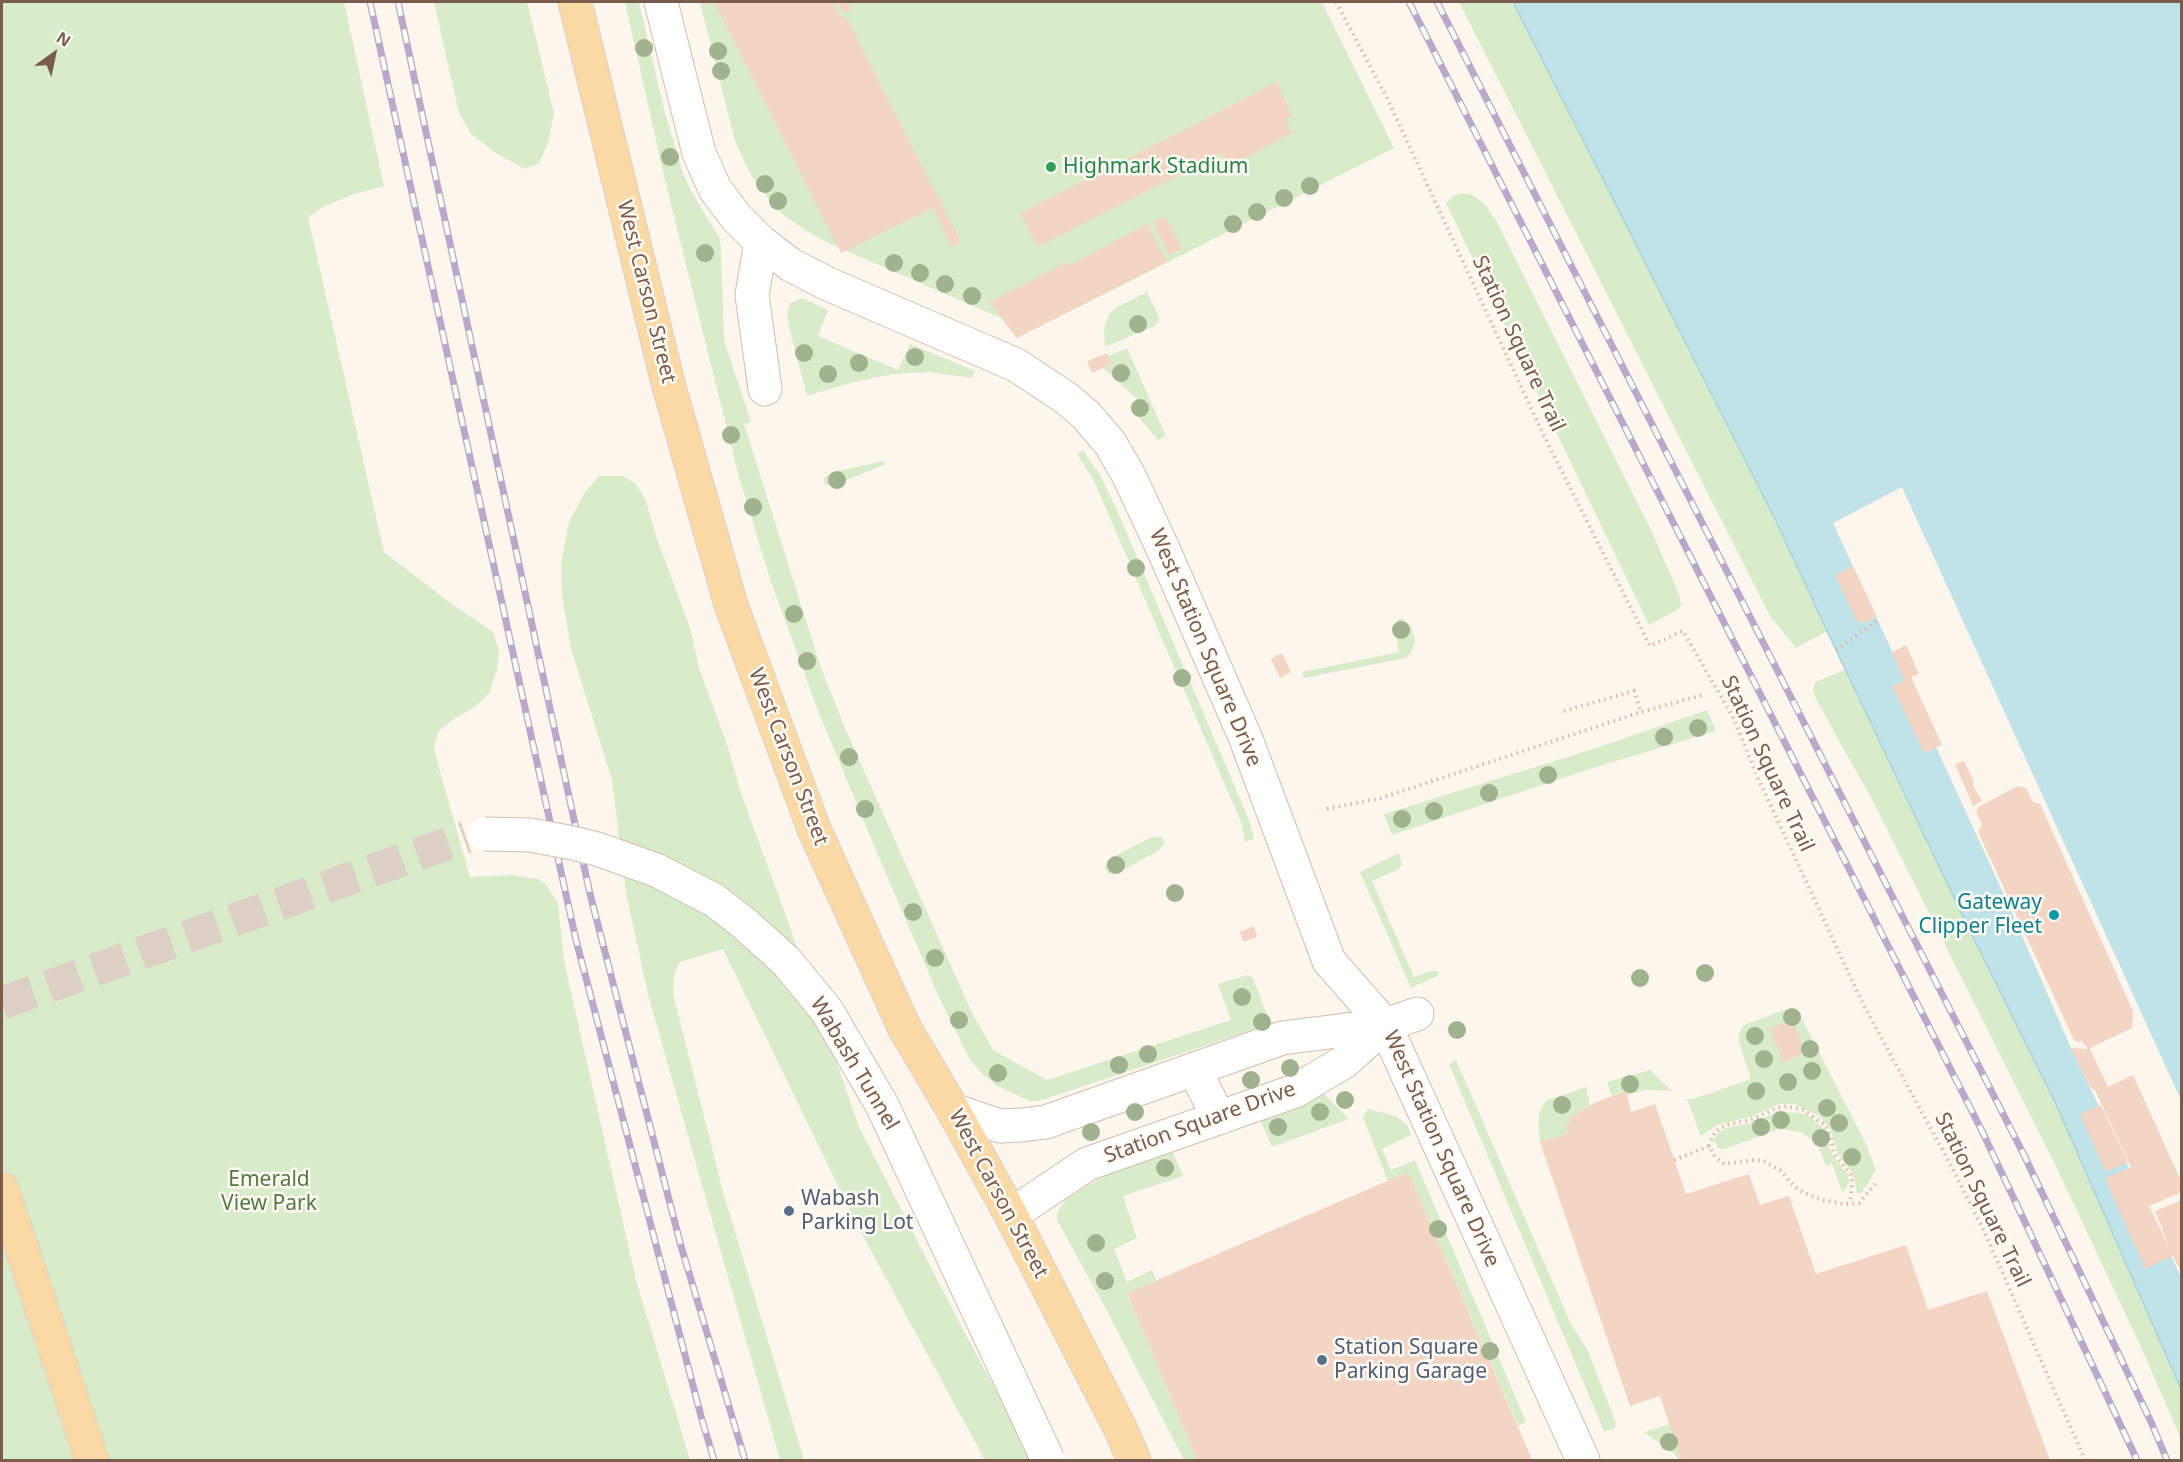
<!DOCTYPE html>
<html>
<head>
<meta charset="utf-8">
<style>
  body { margin:0 }
  #map { position:relative; width:2183px; height:1462px; overflow:hidden; background:#fdf6ec; font-family:"Noto Sans",sans-serif }
  canvas { display:block }
  .frame { position:absolute; inset:0; border:3px solid #7a5c4d; pointer-events:none }
  .north { position:absolute; left:24px; top:24px; width:60px; height:60px; -webkit-text-stroke:4px #fffaf3; paint-order:stroke; rotate:33deg; font-size:16px; font-weight:700; line-height:24px; text-align:center; color:#7a5c4d }
  .north::after { content:''; display:block; margin:auto; width:21px; height:27px; background:#7a5c4d; clip-path:polygon(50% 0,100% 100%,50% 72%,0 100%) }
</style>
</head>
<body>
<div id="map">
<canvas width="2183" height="1462"></canvas>
<div class="frame"></div>
<div class="north">N</div>
</div>
<script>
const c = document.querySelector('canvas').getContext('2d');
c.lineJoin = 'round';
function paint(path, color) { c.fillStyle = color; c.fill(path, 'evenodd'); }
const shape = rows => new Path2D(rows.map(r => 'M' + r).join(''));
function stroke(path, color, width, dash) { c.strokeStyle = color; c.lineWidth = width; c.lineCap = dash ? 'butt' : 'round'; c.setLineDash(dash || []); c.stroke(path); }
function drawText(font, color, halo, rows, align = 'center') {
  c.font = font + ' "Noto Sans",sans-serif'; c.lineWidth = 5; c.setLineDash([]); c.textBaseline = 'middle'; c.strokeStyle = halo; c.fillStyle = color; for (const [text, x, y, turn = 0] of rows) {
    c.save(); c.translate(x, y); c.rotate((+turn || 0) * Math.PI / 180); c.textAlign = isNaN(turn) ? turn : align; if (halo) c.strokeText(text, 0, 0); c.fillText(text, 0, 0); c.restore();
  }
}
paint(shape([
  [2,2,344,2,384,186,351,195,323,207,308,217,384,552,449,602,493,632,499,651,497,670,489,693,476,706,455,718,439,731,434,747,439,768,470,877,511,875,539,879,548,887,558,904,564,961,636,1280,690,1460,2,1460],
  [434,2,527,2,554,113,548,143,539,163,525,169,497,154,471,134,459,113],
  [625,2,639,2,665,113,683,173,691,191,719,237,721,247,724,340,751,422,744,424,820,665,845,728,972,1013,993,1050,1047,1080,1231,1020,1218,984,1247,975,1253,978,1267,1015,1266,1022,1261,1027,1039,1101,1030,1101,997,1086,980,1072,969,1058,939,997,875,848,817,708,770,579,739,477,664,176],
  [700,2,1322,2,1394,148,1017,338,1001,318,828,243,805,230,785,216,772,203,751,175,735,141],
  [1459,2,1513,2,1777,523,1827,631,1796,648,1770,616],
  [1461,193,1473,195,1484,204,1496,220,1649,526,1679,594,1681,604,1679,609,1649,625,1446,203,1452,197],
  [1147,292,1159,317,1158,322,1155,326,1105,347,1104,329,1109,314,1119,306],
  [803,298,828,310,818,336,898,370,910,344,975,371,972,378,929,372,894,374,850,383,807,396,789,327,787,312,790,303],
  [1127,348,1166,436,1158,440,1130,407,1137,399,1103,368,1112,364,1108,356],
  [1083,450,1100,475,1116,508,1249,820,1254,839,1245,842,1241,822,1094,481,1077,454],
  [883,461,886,464,832,486,825,484,824,479,830,473],
  [599,476,623,476,636,484,646,501,657,539,690,628,700,671,726,741,742,796,786,916,859,1127,961,1326,1034,1460,985,1460,859,1229,723,949,680,962,674,975,673,994,723,1192,804,1460,780,1460,649,998,626,893,612,780,571,649,562,595,561,563,569,522,584,494],
  [1401,618,1411,625,1415,641,1411,653,1406,658,1304,678,1302,672,1399,652,1395,626,1397,620],
  [1845,670,2055,1102,2181,1389,2181,1439,2141,1347,2052,1158,1875,805,1817,701,1813,690,1815,682],
  [1707,710,1716,731,1593,768,1392,835,1384,814,1590,750],
  [1157,837,1161,837,1165,843,1158,851,1116,874,1109,874,1105,868,1108,860,1149,838],
  [1399,853,1402,864,1399,869,1372,881,1414,977,1434,970,1439,973,1437,976,1411,988,1360,872],
  [1784,1010,1793,1012,1802,1019,1866,1144,1876,1170,1861,1194,1857,1193,1853,1174,1837,1152,1831,1130,1819,1116,1794,1104,1779,1104,1753,1116,1717,1125,1701,1136,1687,1099,1693,1099,1751,1079,1738,1039,1741,1029,1744,1025],
  [1456,1060,1571,1324,1587,1349,1616,1423,1614,1429,1604,1431,1449,1064],
  [1650,1070,1672,1091,1645,1090,1627,1095,1625,1091,1612,1096,1607,1082],
  [1586,1087,1590,1105,1568,1120,1570,1124,1566,1125,1568,1133,1540,1142,1538,1121,1540,1111,1544,1103,1548,1100],
  [1321,1091,1349,1119,1272,1147,1259,1117],
  [1368,1109,1396,1116,1407,1125,1411,1135,1382,1149,1391,1170,1415,1160,1526,1422,1518,1426,1408,1172,1388,1181,1363,1117],
  [1778,1111,1805,1114,1813,1119,1826,1131,1830,1151,1848,1175,1849,1183,1844,1191,1842,1192,1832,1163,1826,1166,1818,1145,1801,1132,1779,1129,1722,1150,1717,1147,1714,1139,1719,1132,1727,1128,1755,1122],
  [1172,1151,1183,1176,1123,1196,1137,1238,1114,1249,1127,1282,1152,1270,1156,1280,1127,1294,1197,1460,1184,1460,1104,1305,1057,1220,1057,1213,1066,1199,1101,1177],
  [1670,1424,1688,1460,1679,1460,1673,1453,1644,1432]
]), '#d8ecc9');
const water = shape([
  [1513,2,2181,2,2181,1389,2055,1102,1966,923,1827,631,1777,523,1513,2]
]);
paint(water, '#bfe3e8');
stroke(water, '#a5d3da', 1.5);
paint(shape([
  [1902,487,2181,1100,2181,1277,2071,1048,2006,899,1833,523]
]), '#fdf6ec');
paint(shape([
  [714,2,833,2,841,18,845,15,961,242,952,247,933,208,841,253],
  [837,2,848,2,852,9,843,13],
  [1277,82,1292,116,1285,119,1292,133,1230,166,1222,153,1037,247,1021,213],
  [1165,216,1182,249,1169,255,1153,223],
  [1147,224,1167,262,1017,338,990,302,1067,262,1069,266],
  [1107,353,1112,364,1092,373,1087,361],
  [1853,566,1877,617,1861,624,1860,621,1857,622,1835,575],
  [1906,645,1919,674,1911,677,1942,745,1924,753,1892,686,1904,681,1892,652],
  [1282,653,1291,672,1280,678,1271,659],
  [1964,761,1974,782,1972,784,1982,801,1973,806,1955,764],
  [2018,786,2026,788,2033,802,2040,804,2133,1011,2132,1028,2088,1049,2082,1041,2077,1042,2074,1040,1979,834,1979,829,1982,825,1976,812,1978,807],
  [1254,926,1257,937,1243,942,1240,932],
  [1792,1020,1806,1052,1783,1062,1770,1029],
  [2071,1048,2090,1049,2108,1087,2133,1075,2182,1183,2182,1192,2149,1206,2170,1249,2155,1211,2182,1200,2182,1274,2173,1256,2145,1269,2105,1178,2131,1167,2096,1092,2089,1085],
  [1626,1091,1631,1112,1655,1104,1686,1194,1749,1174,1760,1205,1789,1196,1816,1274,1906,1245,1928,1310,1987,1291,2050,1460,1688,1460,1687,1458,1681,1460,1660,1396,1630,1406,1540,1142,1568,1133,1566,1125,1570,1124,1568,1120,1594,1103],
  [2101,1105,2128,1162,2106,1172,2080,1114],
  [1408,1172,1532,1460,1197,1460,1127,1293]
]), '#f3d5c3');
stroke(shape([
  [2,1003,466,837]
]), '#dcd0c4', 33, [33, 16]);
const minor = shape([
  [661,2,699,153,715,189,736,217,761,242,791,265,828,284,1016,365,1066,398,1086,415,1110,443,1129,476,1164,551,1246,739,1329,961,1385,1025,1583,1460],
  [761,242,752,295,765,389],
  [1194,1069,1219,1118],
  [953,1110,1000,1126,1022,1125,1046,1122,1282,1038,1385,1025,1417,1014],
  [1011,1215,1087,1164,1295,1091,1344,1062,1385,1025]
]);
const major = shape([
  [575,2,668,383,731,605,814,829,905,1029,953,1110,1011,1215,1121,1430,1134,1460],
  [2,1189,92,1460]
]);
stroke(minor, '#d1beb0', 35);
stroke(major, '#dad1cd', 35);
stroke(shape([
  [1336,2,1387,98,1543,434,1650,646,1683,631,1734,719,1758,778,1863,1004,1950,1164,1984,1231,2085,1460],
  [1836,650,1878,620],
  [1564,711,1634,691,1641,712],
  [1327,809,1381,798,1641,712,1703,695],
  [1709,1146,1715,1132,1726,1125,1750,1120,1777,1108,1787,1106,1803,1110,1825,1125,1831,1137,1833,1152,1851,1175,1852,1182,1850,1203],
  [1674,1160,1709,1146,1715,1157,1724,1164,1754,1160,1764,1161,1780,1170,1795,1187,1803,1192,1822,1200,1843,1204,1859,1203,1875,1184]
]), '#d9b8a5', 4, [1.5, 4.5]);
stroke(minor, '#fff', 33);
stroke(major, '#fbd9a5', 33);
const rail = shape([
  [370,2,576,940,701,1416,714,1460],
  [398,2,590,894,681,1246,745,1460],
  [1409,2,1982,1131,2137,1460],
  [1437,2,2024,1155,2151,1422,2167,1460]
]);
stroke(rail, '#b9a8c9', 7);
stroke(rail, '#fffaf3', 4.5, [14]);
const minorBridge = shape([
  [485,834,530,835,573,843,597,849,656,870,714,900,745,924,787,962,827,1011,882,1105,1048,1460]
]);
stroke(minorBridge, '#d1beb0', 35, []);
stroke(minorBridge, '#fff', 33);
c.fillStyle = '#a0b28e';
for (const [x, y] of [
  [644,48],
  [718,51],
  [721,71],
  [670,157],
  [765,184],
  [1310,186],
  [1284,198],
  [778,201],
  [1257,212],
  [1233,224],
  [705,253],
  [894,263],
  [920,273],
  [945,284],
  [972,296],
  [1138,324],
  [804,353],
  [915,357],
  [859,363],
  [1121,373],
  [828,374],
  [1140,408],
  [731,435],
  [837,480],
  [753,507],
  [1136,568],
  [794,614],
  [1401,630],
  [807,661],
  [1182,678],
  [1698,728],
  [1664,737],
  [849,757],
  [1548,775],
  [1489,793],
  [865,809],
  [1434,811],
  [1402,819],
  [1116,865],
  [1175,893],
  [913,912],
  [935,958],
  [1705,973],
  [1640,978],
  [1242,997],
  [1792,1017],
  [959,1020],
  [1262,1022],
  [1457,1030],
  [1755,1036],
  [1810,1049],
  [1148,1054],
  [1764,1059],
  [1119,1065],
  [1290,1068],
  [1812,1071],
  [998,1073],
  [1251,1080],
  [1788,1082],
  [1630,1084],
  [1756,1091],
  [1345,1100],
  [1562,1105],
  [1827,1108],
  [1135,1112],
  [1320,1112],
  [1781,1120],
  [1839,1123],
  [1278,1127],
  [1761,1127],
  [1091,1132],
  [1821,1138],
  [1852,1157],
  [1165,1168],
  [1438,1229],
  [1096,1243],
  [1105,1281],
  [1490,1351],
  [1669,1442]
]) { c.beginPath(); c.arc(x, y, 9, 0, 2 * Math.PI); c.fill(); }
for (const [x, y, r, color] of [
  [1051,167,6,"#2e9e5b"],
  [2054,915,6,"#0f9aa8"],
  [789,1211,6,"#5c6f8a"],
  [1322,1360,6,"#5c6f8a"]
]) { const dot = new Path2D(); dot.arc(x, y, r, 0, 2 * Math.PI); c.fillStyle = color; c.fill(dot); stroke(dot, '#fffaf3', 2); }
drawText('21px', '#27864d', '#fffaf3', [
  ["Highmark Stadium",1063,167]
], 'left');
drawText('21px', '#7a5c4d', '#fffaf3', [
  ["West Carson Street",646,292,76],
  ["Station Square Trail",1518,344,65],
  ["West Station Square Drive",1205,648,67],
  ["West Carson Street",788,757,69],
  ["Station Square Trail",1767,764,65],
  ["Wabash Tunnel",854,1064,59],
  ["Station Square Drive",1200,1123,-20],
  ["West Station Square Drive",1441,1149,66],
  ["West Carson Street",998,1194,62],
  ["Station Square Trail",1982,1200,64]
]);
drawText('21px', '#0d838f', '#fffaf3', [
  ["Gateway",2042,903],
  ["Clipper Fleet",2042,927]
], 'right');
drawText('21px', '#537a41', '#fffaf3', [
  ["Emerald",269,1180],
  ["View Park",269,1204]
]);
drawText('21px', '#4e5e75', '#fffaf3', [
  ["Wabash",801,1199],
  ["Parking Lot",801,1223],
  ["Station Square",1334,1348],
  ["Parking Garage",1334,1372]
], 'left');
</script>
</body>
</html>
